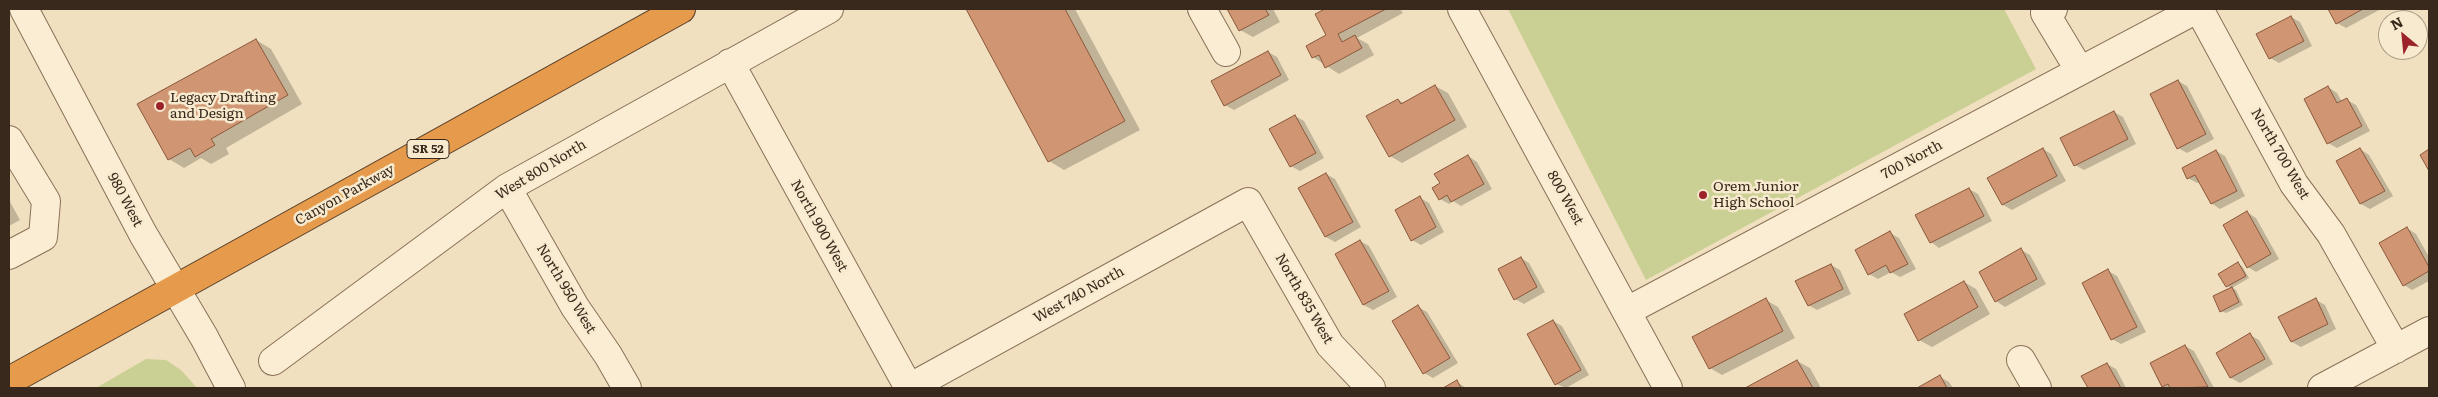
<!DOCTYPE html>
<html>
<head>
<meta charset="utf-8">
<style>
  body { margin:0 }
  #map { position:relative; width:2438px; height:397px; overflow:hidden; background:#f0e0bf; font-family:Literata,serif }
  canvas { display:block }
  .frame { position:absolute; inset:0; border:10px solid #39291c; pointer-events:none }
  .north { position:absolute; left:2378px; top:10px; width:50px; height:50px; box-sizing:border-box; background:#f7eacf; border:1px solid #ab9d87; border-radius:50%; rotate:332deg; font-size:14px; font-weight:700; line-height:20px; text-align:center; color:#39291c }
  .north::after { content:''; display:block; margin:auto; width:18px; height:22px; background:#9c2329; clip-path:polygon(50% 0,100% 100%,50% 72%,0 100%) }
</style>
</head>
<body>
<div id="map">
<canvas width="2438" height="397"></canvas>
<div class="frame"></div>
<div class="north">N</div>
</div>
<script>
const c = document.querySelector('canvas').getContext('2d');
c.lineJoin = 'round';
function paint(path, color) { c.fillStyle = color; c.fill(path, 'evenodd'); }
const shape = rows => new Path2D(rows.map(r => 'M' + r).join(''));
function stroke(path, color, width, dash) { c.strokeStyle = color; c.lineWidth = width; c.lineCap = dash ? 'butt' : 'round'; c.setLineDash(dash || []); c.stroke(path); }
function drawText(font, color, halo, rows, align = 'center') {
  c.font = font + ' Literata,serif'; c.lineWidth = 5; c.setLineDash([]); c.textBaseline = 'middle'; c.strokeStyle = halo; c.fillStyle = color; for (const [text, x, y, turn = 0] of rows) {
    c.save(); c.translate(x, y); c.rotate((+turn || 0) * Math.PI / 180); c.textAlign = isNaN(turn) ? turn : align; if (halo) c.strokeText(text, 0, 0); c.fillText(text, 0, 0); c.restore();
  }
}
paint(shape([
  [1508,9,2004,9,2036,69,1646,280],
  [146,359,166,360,181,370,197,388,96,388]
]), '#cacf93');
paint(shape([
  [968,9,1075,9,1140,130,1064,170,1049,161],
  [1229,9,1273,9,1280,22,1253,37,1240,30],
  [1328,9,1400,9,1403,13,1357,38,1368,44,1374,55,1339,74,1313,57,1328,36,1317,15],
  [2329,9,2381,9,2346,28,2337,23],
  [2291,17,2300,22,2312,46,2279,63,2270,58],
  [256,40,271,49,302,104,226,148,229,154,211,164,201,158,184,168,169,159],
  [1268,52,1277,57,1289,80,1234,110,1225,105],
  [2178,81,2187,86,2214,139,2187,153,2178,148],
  [1435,86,1448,93,1467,127,1402,163,1390,156,1398,100,1404,103],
  [2328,87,2337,93,2342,102,2347,100,2356,105,2370,131,2337,148,2328,143],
  [2114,112,2123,117,2136,144,2084,170,2075,165],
  [1295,116,1304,121,1324,158,1300,171,1291,166],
  [2043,149,2051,154,2066,181,2012,210,2003,205,1989,178],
  [2360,149,2369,155,2393,196,2370,209,2361,204,2338,162],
  [2216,151,2225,156,2245,196,2220,209,2211,203,2200,182,2197,183,2188,178],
  [1468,156,1477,162,1492,189,1461,206,1453,201,1449,204,1440,199,1441,184],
  [1326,174,1335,179,1361,227,1335,242,1326,237,1300,189],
  [1969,189,1978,194,1992,221,1939,248,1931,242],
  [1420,198,1429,203,1444,232,1421,245,1412,240],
  [9,200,20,220,9,226],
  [2247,212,2256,218,2279,259,2256,272,2248,267],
  [2407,228,2416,234,2429,257,2429,281,2412,290,2404,285],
  [1890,233,1899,238,1916,269,1900,277,1891,272,1878,279,1869,274],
  [1360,241,1369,246,1397,297,1373,310,1364,305,1337,254],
  [2021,250,2030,255,2046,284,2005,307,1996,301],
  [1521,258,1529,263,1545,292,1524,304,1515,299],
  [2238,264,2242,266,2249,278,2232,288,2236,290,2243,305,2226,313,2221,311,2231,288,2227,286],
  [1831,265,1840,270,1851,294,1817,310,1808,305],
  [2108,271,2117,276,2146,332,2121,344,2112,339],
  [1964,282,1976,289,1990,314,1932,347,1919,340],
  [1766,300,1778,307,1795,338,1722,375,1710,368],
  [2316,300,2325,305,2336,329,2301,347,2292,342,2280,317],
  [1418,307,1427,312,1458,363,1433,378,1424,373],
  [1553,321,1562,326,1589,375,1566,388,1556,384],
  [2250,335,2259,340,2273,364,2240,383,2231,378,2217,353],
  [2185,346,2194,351,2214,388,2167,388,2163,386],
  [1797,361,1810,368,1821,388,1748,388],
  [2107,364,2116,369,2126,388,2089,388,2083,377],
  [1940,377,1949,382,1953,388,1919,388],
  [1457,382,1466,388,1445,388]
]), '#0003');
const building = shape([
  [966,9,1065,9,1125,121,1048,162,966,9],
  [1227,9,1265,9,1269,15,1239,31,1227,9],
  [1325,9,1386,9,1338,34,1342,42,1355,35,1362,48,1325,68,1319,55,1312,58,1306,46,1326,35,1315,14,1325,9],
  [2328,9,2363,9,2336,24,2328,9],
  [2291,16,2304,41,2269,59,2256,34,2291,16],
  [256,39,288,95,211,139,215,145,195,157,190,148,168,160,137,104,256,39],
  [1268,51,1281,75,1224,106,1211,81,1268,51],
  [2178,80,2206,134,2177,149,2150,94,2178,80],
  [1435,85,1455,120,1389,157,1366,116,1398,99,1401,104,1435,85],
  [2328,86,2337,103,2347,98,2362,126,2327,144,2304,99,2328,86],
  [2114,111,2128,139,2074,166,2060,138,2114,111],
  [1295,115,1316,153,1290,167,1269,129,1295,115],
  [2043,148,2057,176,2002,205,1987,178,2043,148],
  [2360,148,2385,191,2360,204,2336,161,2360,148],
  [2429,149,2429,171,2420,155,2429,149],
  [2216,150,2237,191,2211,204,2195,175,2187,179,2182,168,2216,150],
  [1468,155,1484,184,1451,202,1447,195,1439,200,1432,188,1440,183,1434,174,1468,155],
  [1326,173,1353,222,1325,237,1298,188,1326,173],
  [1969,188,1984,216,1930,243,1915,215,1969,188],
  [1420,196,1436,227,1411,241,1395,210,1420,196],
  [2247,211,2271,254,2247,268,2223,225,2247,211],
  [2407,227,2429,267,2429,271,2403,286,2379,243,2407,227],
  [1890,231,1908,264,1890,273,1886,265,1868,275,1855,250,1890,231],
  [1360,240,1389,291,1363,305,1335,254,1360,240],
  [2021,248,2037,279,1995,302,1979,272,2021,248],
  [1521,257,1537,287,1514,300,1498,269,1521,257],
  [2238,262,2246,276,2226,287,2218,274,2238,262],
  [1831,264,1843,289,1808,306,1795,281,1831,264],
  [2108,269,2137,327,2111,340,2082,283,2108,269],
  [1964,281,1978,307,1918,341,1904,314,1964,281],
  [2232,287,2239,302,2220,312,2213,296,2232,287],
  [1766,298,1783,331,1709,369,1692,337,1766,298],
  [2316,298,2328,324,2291,342,2278,317,2316,298],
  [1418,305,1450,358,1423,374,1392,321,1418,305],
  [1553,320,1581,370,1555,385,1527,334,1553,320],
  [2250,333,2265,359,2230,378,2216,353,2250,333],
  [2185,345,2208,387,2170,388,2168,384,2162,387,2150,363,2185,345],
  [1797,360,1813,388,1745,388,1797,360],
  [2107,363,2121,388,2088,388,2081,376,2107,363],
  [1940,375,1947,388,1917,388,1940,375],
  [1457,380,1461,388,1443,388,1457,380]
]);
paint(building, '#d09673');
stroke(building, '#8a573b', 1);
const minor = shape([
  [24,9,143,234,204,337,231,388],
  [1202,9,1226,52],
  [1462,9,1668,388],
  [2053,9,2045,13,2080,71],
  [2199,9,2294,184,2331,234,2396,349],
  [730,63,909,388],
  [9,140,46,201,43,237,9,255],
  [507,188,575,307,608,355,627,388],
  [1627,311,2197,9],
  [2021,360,2037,388],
  [273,361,507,188,829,9],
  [909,388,1248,202,1330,345,1371,388],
  [2322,388,2429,331]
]);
const highway = shape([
  [9,381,681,9]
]);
stroke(minor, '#8a7057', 30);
stroke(highway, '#573e2b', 30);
stroke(minor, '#fbedd3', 28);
stroke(highway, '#e59b4b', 28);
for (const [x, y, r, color] of [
  [160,106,5,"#9c2329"],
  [1703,195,5,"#9c2329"]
]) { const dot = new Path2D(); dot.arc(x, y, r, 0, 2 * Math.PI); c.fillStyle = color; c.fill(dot); stroke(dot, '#f7eacf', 2); }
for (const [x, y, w] of [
  [428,149,42]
]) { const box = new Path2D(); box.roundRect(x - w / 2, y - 9.5, w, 19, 4); c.fillStyle = '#f7eacf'; c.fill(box); stroke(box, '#39291c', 1); }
drawText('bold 12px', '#39291c', null, [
  ["SR 52",428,149]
]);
drawText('14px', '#39291c', '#f7eacf', [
  ["Legacy Drafting",170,98],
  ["and Design",170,114],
  ["Orem Junior",1713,187],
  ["High School",1713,203]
], 'left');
drawText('14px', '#39291c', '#f7eacf', [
  ["North 700 West",2280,154,60],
  ["700 North",1912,160,-28],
  ["West 800 North",541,170,-31],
  ["Canyon Parkway",345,195,-29],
  ["800 West",1565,198,61],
  ["980 West",125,200,62],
  ["North 900 West",819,226,61],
  ["North 950 West",566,289,59],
  ["West 740 North",1079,295,-29],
  ["North 835 West",1304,299,60]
]);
</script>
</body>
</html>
